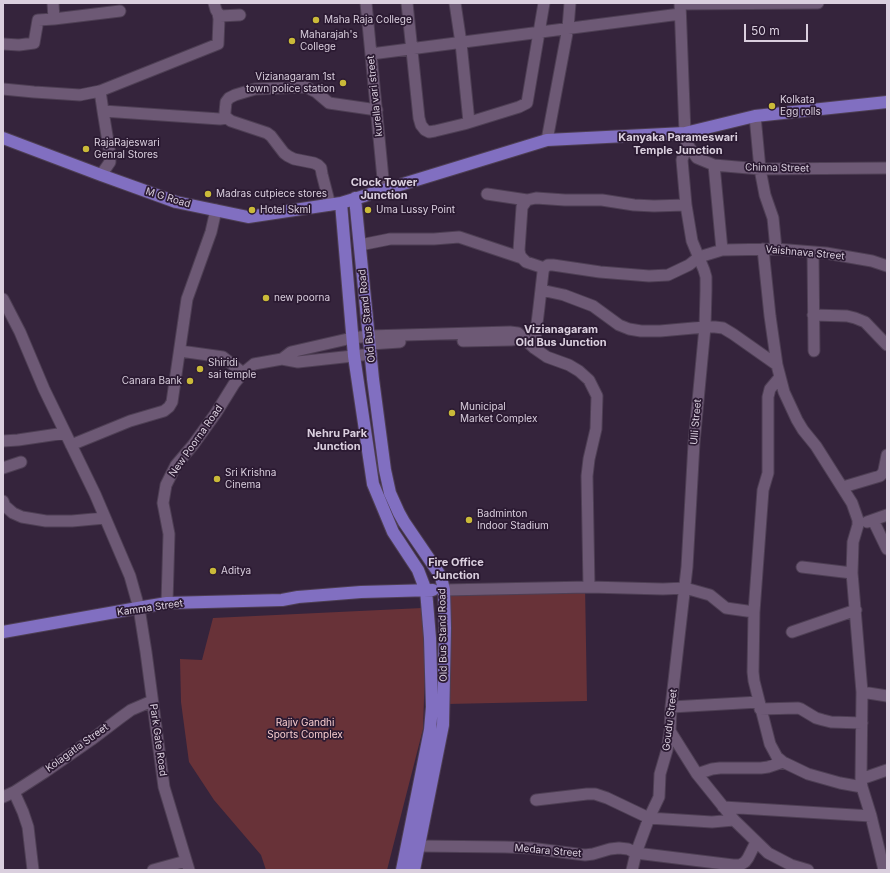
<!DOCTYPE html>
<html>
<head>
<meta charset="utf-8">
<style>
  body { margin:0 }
  #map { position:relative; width:890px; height:873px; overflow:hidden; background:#35243c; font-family:Inter,sans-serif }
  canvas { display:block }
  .frame { position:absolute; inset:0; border:4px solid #dacfde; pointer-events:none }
  .scale { position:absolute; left:744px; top:24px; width:64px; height:18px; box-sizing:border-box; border:2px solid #dacfde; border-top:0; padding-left:5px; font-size:12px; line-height:14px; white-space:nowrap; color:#dacfde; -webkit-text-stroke:3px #2b1a32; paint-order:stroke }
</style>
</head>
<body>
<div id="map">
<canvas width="890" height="873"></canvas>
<div class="frame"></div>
<div class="scale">50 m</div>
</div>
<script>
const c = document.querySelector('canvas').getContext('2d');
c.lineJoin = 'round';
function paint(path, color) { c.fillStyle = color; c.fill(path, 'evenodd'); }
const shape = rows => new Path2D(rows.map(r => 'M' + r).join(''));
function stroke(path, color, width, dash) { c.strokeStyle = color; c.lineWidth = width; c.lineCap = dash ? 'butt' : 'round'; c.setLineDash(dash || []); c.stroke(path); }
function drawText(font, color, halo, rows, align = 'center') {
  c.font = font + ' Inter,sans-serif'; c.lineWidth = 3.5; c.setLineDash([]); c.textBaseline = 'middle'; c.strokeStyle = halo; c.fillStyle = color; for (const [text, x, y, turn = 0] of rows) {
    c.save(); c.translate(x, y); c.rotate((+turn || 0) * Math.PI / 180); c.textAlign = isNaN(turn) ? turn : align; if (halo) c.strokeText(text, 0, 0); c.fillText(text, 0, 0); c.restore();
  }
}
paint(shape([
  [585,585,587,701,447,704,444,588],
  [422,608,425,669,423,729,387,870,266,870,261,855,214,800,189,762,181,702,180,659,202,660,213,618]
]), '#683238');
const minor = shape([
  [53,3,54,19,120,11],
  [214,3,216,10,219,15,220,16,240,15],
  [366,3,384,189],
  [407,3,419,118,421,125,425,130,429,132,435,131,464,124,519,107,527,103,544,3],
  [455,3,461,43,469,122],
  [680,3,685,133,687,144,697,158,714,165,760,169,887,168],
  [681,4,818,3],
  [3,44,19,45,34,43,38,20,54,19],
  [371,54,680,14],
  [3,89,34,92,80,95,100,91,218,44,219,19,218,13],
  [100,91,103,111,220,119,227,118],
  [755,116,760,169,765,195,773,218,776,249],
  [547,140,568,28,570,3],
  [714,165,722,250],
  [101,175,110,162,109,148,103,111],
  [487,194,527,200],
  [330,205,322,174,321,168,318,165,314,163,294,159,288,156,284,153,271,136,267,133,231,121,227,118,225,116,225,112,226,102,229,98,235,95,255,89,306,87,316,92,329,103,377,110],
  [360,245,390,239,434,239,459,237,522,258],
  [763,249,770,316,777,365,784,392,797,420,803,430,816,446,852,503,858,520,858,525,853,542,852,573,862,692,861,779,862,787,871,816,884,870],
  [813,252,814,351],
  [544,268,526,262,522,258,520,255,519,250,522,207,527,200,536,198,565,200,602,200,634,205,654,206,686,205],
  [541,290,564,295,593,306,619,325,629,329,641,331,660,331,705,327,715,327,723,328,733,334,777,365],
  [3,299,20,332,44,389,95,494,130,576,139,608,146,652,164,787,189,870],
  [813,315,847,316,855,318,865,322,887,345],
  [463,341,511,340,524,338],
  [370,344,400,342],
  [534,348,539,307,543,272,544,268,548,265,553,265,600,272,649,276,668,275,689,265,699,257,722,250,776,249,826,253,872,261,887,266],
  [180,351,223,357,243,373],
  [282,359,291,352,352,338,369,336,510,332,518,333,534,348,547,357,569,365,579,371,589,380,597,396,596,429,589,459,587,476,589,587],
  [780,377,770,389,768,397,768,473,763,490,754,612,753,672,754,681,770,744,777,757,783,762,808,774,840,783,862,787],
  [3,441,18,440,65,433],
  [71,445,130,421,164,411,169,407,172,402,187,299,211,232,216,210],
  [3,468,21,462],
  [843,487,880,476,883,473,884,470,887,455],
  [3,501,5,506,13,513,22,517,46,521,72,521,105,518],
  [873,520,887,549],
  [867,522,887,515],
  [802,567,852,573],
  [444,590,589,587,663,589,685,588,710,595,726,608,754,612],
  [167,603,169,534,163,503,166,485,176,465,193,445,216,413,234,384,243,373,254,364,282,359,298,362,371,354],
  [792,632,856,610],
  [862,692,887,696],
  [671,707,759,702],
  [760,709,798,708,801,709,816,718,823,720,831,722,862,723],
  [670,731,697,774,734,820,768,853,791,865,808,870],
  [697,774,712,769,720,768,761,768,768,767,783,762],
  [861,779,887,770],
  [14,792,23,812,28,827,33,870],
  [3,797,14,792,45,772,91,740,120,718,131,710,152,701],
  [536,800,587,794,595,794,607,798,649,818,712,822,734,820],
  [723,807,871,816],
  [419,846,505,847,530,848,585,855,593,854,610,849,619,848,628,849,636,853,733,865,740,865,745,862,748,858,756,842],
  [153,870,186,861],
  [632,870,636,853,649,818,659,797,660,774,667,750,670,731,671,707,687,567,694,443,705,327,706,291,706,277,704,270,692,241,686,205,682,160,687,144]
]);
const major = shape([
  [3,138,101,175,176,202,248,217,341,203,547,140,685,133,755,116,887,102],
  [355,198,373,379,385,470,390,493,399,513,404,522,436,569,441,577,444,590,445,628,443,725,414,870],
  [341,203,354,356,373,484,393,532,418,570,426,591,427,602,430,638,432,707,430,730,402,870],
  [3,632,149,606,167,603,282,600,298,597,361,592,433,590]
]);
stroke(minor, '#4e3f54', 13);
stroke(major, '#4e3f54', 14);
stroke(minor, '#6d5975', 11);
stroke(major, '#816fc1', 12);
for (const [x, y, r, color] of [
  [316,20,4,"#caba39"],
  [292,41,4,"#caba39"],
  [343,83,4,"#caba39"],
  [772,106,4,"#caba39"],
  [86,149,4,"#caba39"],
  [208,194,4,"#caba39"],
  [252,210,4,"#caba39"],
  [368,210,4,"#caba39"],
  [266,298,4,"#caba39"],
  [200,369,4,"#caba39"],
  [190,381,4,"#caba39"],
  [452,413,4,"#caba39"],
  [217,479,4,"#caba39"],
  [469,520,4,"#caba39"],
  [213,571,4,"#caba39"]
]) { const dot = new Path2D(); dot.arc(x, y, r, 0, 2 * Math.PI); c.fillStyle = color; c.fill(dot); stroke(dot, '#2b1a32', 1.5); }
drawText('10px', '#dacfde', '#2b1a32', [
  ["Maha Raja College",324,20],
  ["Maharajah's",300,35],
  ["College",300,47],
  ["Vizianagaram 1st",335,77,"right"],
  ["town police station",335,89,"right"],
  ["Kolkata",780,100],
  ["Egg rolls",780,112],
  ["RajaRajeswari",94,143],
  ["Genral Stores",94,155],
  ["Madras cutpiece stores",216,194],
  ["Hotel Skml",260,210],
  ["Uma Lussy Point",376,210],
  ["new poorna",274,298],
  ["Shiridi",208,363],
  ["sai temple",208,375],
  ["Canara Bank",182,381,"right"],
  ["Municipal",460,407],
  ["Market Complex",460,419],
  ["Sri Krishna",225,473],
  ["Cinema",225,485],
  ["Badminton",477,514],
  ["Indoor Stadium",477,526],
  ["Aditya",221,571]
], 'left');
drawText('10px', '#dacfde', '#2b1a32', [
  ["kurella vari street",375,96,-96],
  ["Chinna Street",777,168,1],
  ["M G Road",168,198,17],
  ["Vaishnava Street",805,253,5],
  ["Old Bus Stand Road",367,316,-96],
  ["Ulli Street",696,422,-85],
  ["New Poorna Road",196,441,-55],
  ["Kamma Street",150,608,-8],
  ["Old Bus Stand Road",443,635,-91],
  ["Goudu Street",670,720,-83],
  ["Park Gate Road",158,740,82],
  ["Kolagatla Street",77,748,-36],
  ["Medara Street",548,851,5]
]);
drawText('10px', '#f7ccce', '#2b1a32', [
  ["Rajiv Gandhi",305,723],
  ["Sports Complex",305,735]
]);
drawText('bold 11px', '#dacfde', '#2b1a32', [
  ["Kanyaka Parameswari",678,138],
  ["Temple Junction",678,151],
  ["Clock Tower",384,183],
  ["Junction",384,196],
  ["Vizianagaram",561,330],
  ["Old Bus Junction",561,343],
  ["Nehru Park",337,434],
  ["Junction",337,447],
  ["Fire Office",456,563],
  ["Junction",456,576]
]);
</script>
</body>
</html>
